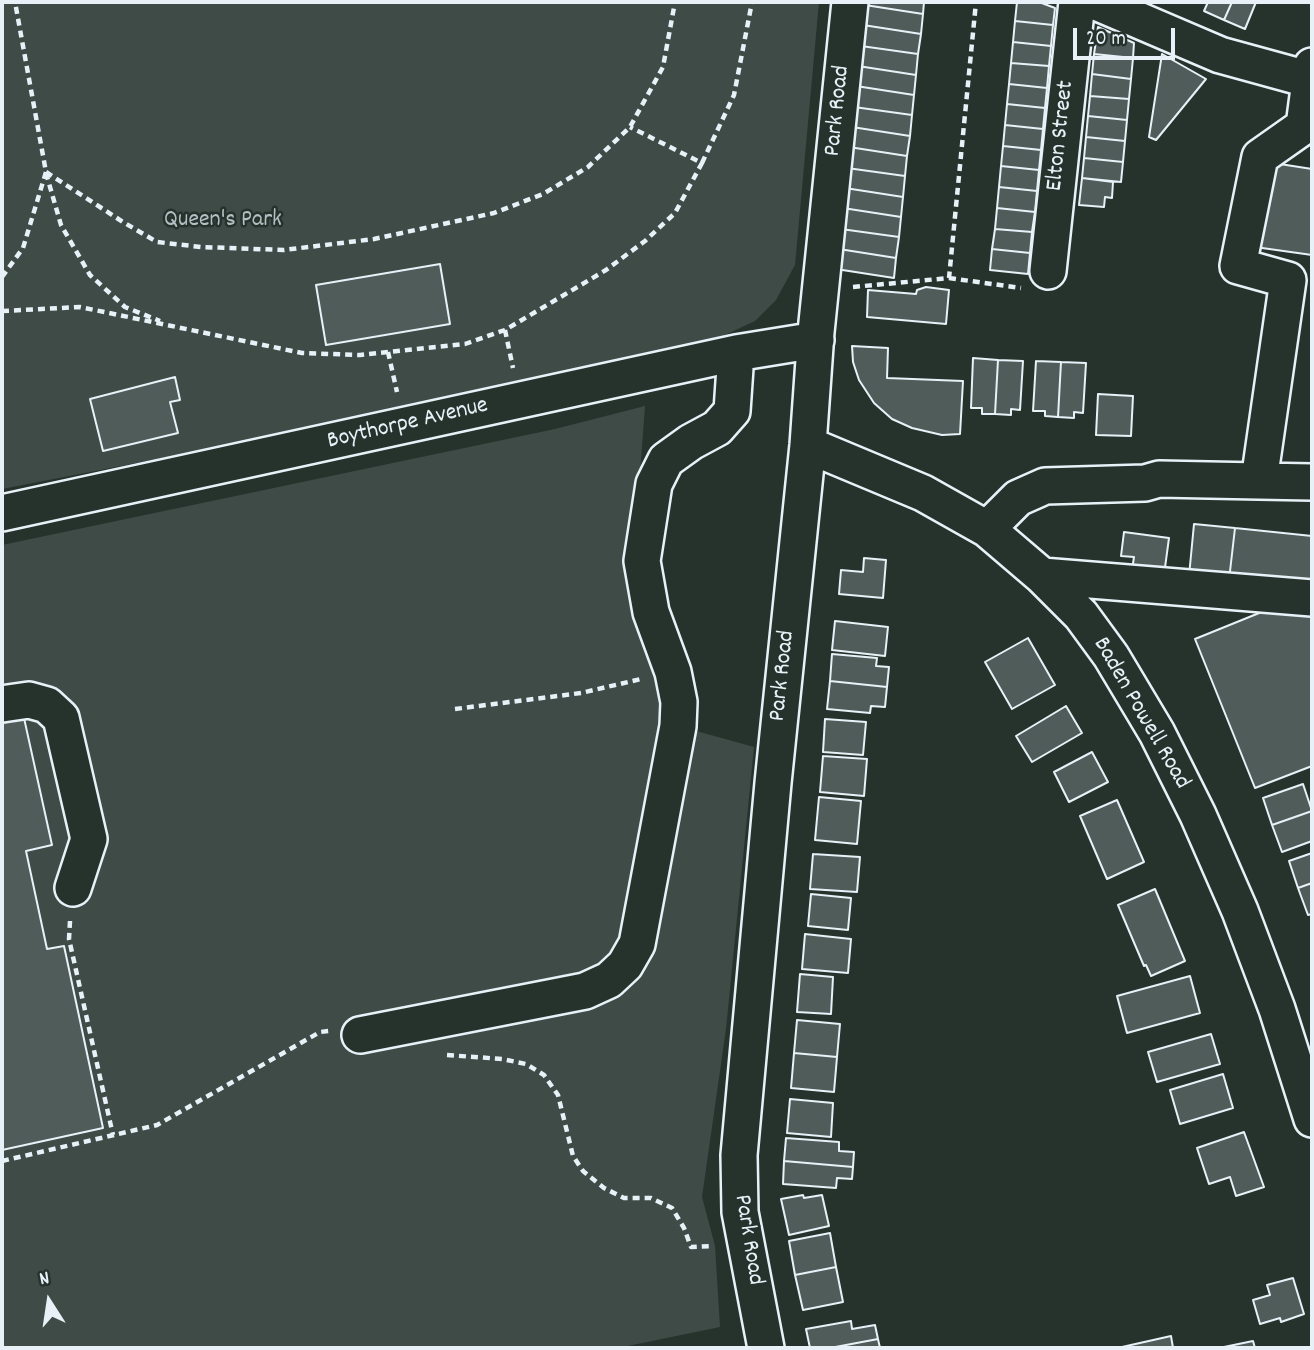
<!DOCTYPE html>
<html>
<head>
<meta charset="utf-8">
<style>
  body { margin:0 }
  #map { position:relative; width:1314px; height:1350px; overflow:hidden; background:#26332d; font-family:Dekko,sans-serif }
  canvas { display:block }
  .frame { position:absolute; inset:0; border:4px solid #e8f1f8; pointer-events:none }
  .north { position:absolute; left:14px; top:1266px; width:70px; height:70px; -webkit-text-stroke:5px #26332d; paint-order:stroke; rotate:348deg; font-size:19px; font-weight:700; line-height:28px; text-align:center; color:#e8f1f8 }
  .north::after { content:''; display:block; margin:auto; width:24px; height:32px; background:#e8f1f8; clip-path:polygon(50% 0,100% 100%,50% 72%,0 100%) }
  .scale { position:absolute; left:1073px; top:28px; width:102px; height:32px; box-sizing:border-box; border:4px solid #e8f1f8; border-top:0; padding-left:9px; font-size:21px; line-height:24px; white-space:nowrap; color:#e8f1f8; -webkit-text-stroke:5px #26332d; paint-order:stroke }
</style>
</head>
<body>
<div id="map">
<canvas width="1314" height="1350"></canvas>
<div class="frame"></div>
<div class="north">N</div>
<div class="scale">20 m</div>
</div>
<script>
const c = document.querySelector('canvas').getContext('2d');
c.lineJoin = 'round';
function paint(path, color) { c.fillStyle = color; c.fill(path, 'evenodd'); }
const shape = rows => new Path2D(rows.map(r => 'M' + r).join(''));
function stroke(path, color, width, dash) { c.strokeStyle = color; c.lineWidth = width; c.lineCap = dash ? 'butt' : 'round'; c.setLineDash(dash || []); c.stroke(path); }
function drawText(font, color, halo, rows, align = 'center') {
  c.font = font + ' Dekko,sans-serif'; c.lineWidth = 5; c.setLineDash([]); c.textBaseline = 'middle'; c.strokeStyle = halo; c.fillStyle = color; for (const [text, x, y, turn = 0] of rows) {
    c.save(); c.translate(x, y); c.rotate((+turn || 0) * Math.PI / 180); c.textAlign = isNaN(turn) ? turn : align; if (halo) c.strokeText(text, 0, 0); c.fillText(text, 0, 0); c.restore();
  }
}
paint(shape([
  [2,2,819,2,795,265,776,300,755,321,710,342,401,412,2,489],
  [645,406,633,566,678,726,754,747,726,1029,702,1197,715,1246,720,1327,618,1348,2,1348,2,545,555,429]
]), '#3e4b47');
const building = shape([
  [865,2,924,2,923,14,865,5,865,2],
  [1017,2,1039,2,1055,8,1053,25,1015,21,1017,2],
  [1208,2,1232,2,1224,20,1204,11,1208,2],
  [1232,2,1256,2,1245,29,1224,20,1232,2],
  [865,5,923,14,921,34,863,25,865,5],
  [1015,21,1053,25,1051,46,1013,42,1015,21],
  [863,25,921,34,918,54,861,46,863,25],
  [1098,27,1134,43,1133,58,1094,54,1098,27],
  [1013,42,1051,46,1049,66,1011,63,1013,42],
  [861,46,918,54,916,75,858,66,861,46],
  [1094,54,1133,58,1131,79,1092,74,1094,54],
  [1162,54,1206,79,1156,140,1149,137,1162,54],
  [1011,63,1049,66,1047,88,1009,84,1011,63],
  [858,66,916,75,914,95,856,86,858,66],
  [1092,74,1131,79,1129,99,1090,96,1092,74],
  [1009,84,1047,88,1045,108,1007,104,1009,84],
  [856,86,914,95,912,115,854,107,856,86],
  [1090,96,1129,99,1127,120,1088,116,1090,96],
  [1007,104,1045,108,1043,129,1005,125,1007,104],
  [854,107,912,115,910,136,852,127,854,107],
  [1088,116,1127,120,1125,141,1086,137,1088,116],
  [1005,125,1043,129,1041,150,1003,146,1005,125],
  [852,127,910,136,907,156,849,147,852,127],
  [1086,137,1125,141,1123,162,1084,158,1086,137],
  [1003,146,1041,150,1039,170,1001,166,1003,146],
  [849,147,907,156,905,176,847,168,849,147],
  [1084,158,1123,162,1121,182,1082,178,1084,158],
  [1267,162,1312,169,1312,255,1255,247,1267,162],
  [1001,166,1039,170,1037,191,999,187,1001,166],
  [847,168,905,176,903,197,845,188,847,168],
  [1082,178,1113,182,1112,198,1105,197,1104,207,1079,205,1082,178],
  [999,187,1037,191,1035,212,997,208,999,187],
  [845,188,903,197,901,217,843,208,845,188],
  [843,208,901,217,899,237,841,229,843,208],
  [997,208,1035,212,1032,232,995,229,997,208],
  [841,229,899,237,896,258,839,249,841,229],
  [995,229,1032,232,1030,253,992,249,995,229],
  [839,249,896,258,894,278,836,269,839,249],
  [992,249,1030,253,1028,274,990,270,992,249],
  [440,264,450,324,326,345,316,285,440,264],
  [926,287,949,290,946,324,867,317,868,290,916,294,917,290,926,287],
  [852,346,888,348,887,378,963,381,960,434,942,435,912,428,892,419,874,403,859,380,853,362,852,346],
  [973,358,998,360,995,414,982,414,982,408,971,408,973,358],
  [998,360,1023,361,1020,410,1011,409,1011,415,995,414,998,360],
  [1036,361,1061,362,1058,417,1045,416,1045,411,1033,411,1036,361],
  [1061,362,1086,363,1083,413,1074,412,1074,418,1058,417,1061,362],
  [175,377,180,400,170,402,178,433,103,451,90,399,175,377],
  [1098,394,1133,396,1131,436,1096,435,1098,394],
  [1194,524,1235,528,1229,580,1189,576,1194,524],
  [1235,528,1312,536,1312,588,1229,580,1235,528],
  [1124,532,1169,538,1164,575,1132,570,1134,557,1121,556,1124,532],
  [864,558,886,560,883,598,839,594,841,570,863,572,864,558],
  [1274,607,1312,609,1312,766,1255,788,1195,639,1274,607],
  [835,621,888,627,885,656,832,650,835,621],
  [1028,638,1055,685,1012,709,985,662,1028,638],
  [832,654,877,658,876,666,889,667,887,687,830,681,832,654],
  [830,681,887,687,885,707,871,706,870,713,827,709,830,681],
  [1066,706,1082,733,1032,762,1016,736,1066,706],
  [24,718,52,845,26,851,47,949,64,946,103,1128,2,1150,2,723,24,718],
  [825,719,866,722,863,755,823,752,825,719],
  [1092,752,1108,782,1069,802,1054,772,1092,752],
  [823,756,867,759,864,796,820,792,823,756],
  [1303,784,1312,811,1272,825,1263,798,1303,784],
  [819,797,861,801,857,844,815,840,819,797],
  [1117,800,1144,862,1107,879,1080,816,1117,800],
  [1312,811,1312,841,1282,852,1272,825,1312,811],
  [1312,853,1312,883,1298,888,1289,861,1312,853],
  [813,854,860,857,857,892,810,889,813,854],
  [1312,883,1312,914,1308,915,1298,888,1312,883],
  [1155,889,1185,961,1151,976,1146,965,1144,966,1118,905,1155,889],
  [811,894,851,898,848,930,808,926,811,894],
  [805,934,851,939,848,973,802,969,805,934],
  [800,974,833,977,831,1014,797,1012,800,974],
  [1190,976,1200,1013,1127,1033,1117,996,1190,976],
  [797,1020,840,1024,837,1057,794,1053,797,1020],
  [1211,1034,1220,1064,1157,1082,1148,1052,1211,1034],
  [794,1053,837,1057,834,1092,791,1088,794,1053],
  [1223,1074,1233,1108,1180,1124,1170,1090,1223,1074],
  [790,1099,833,1103,831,1137,787,1133,790,1099],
  [1244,1132,1264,1187,1236,1196,1230,1177,1209,1184,1197,1148,1244,1132],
  [786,1138,839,1142,839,1151,854,1152,853,1167,784,1161,786,1138],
  [784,1161,853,1167,852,1179,837,1178,836,1188,783,1184,784,1161],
  [803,1195,804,1198,822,1195,829,1226,789,1235,781,1199,803,1195],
  [830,1233,836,1267,795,1275,789,1241,830,1233],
  [836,1267,843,1302,803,1310,795,1275,836,1267],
  [1293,1278,1304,1314,1281,1322,1280,1318,1260,1324,1253,1300,1270,1295,1267,1285,1293,1278],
  [851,1321,852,1329,875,1325,878,1339,830,1348,810,1348,806,1329,851,1321],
  [1171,1336,1173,1348,1122,1348,1122,1347,1171,1336],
  [878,1339,880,1348,830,1348,878,1339],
  [1253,1341,1255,1348,1224,1348,1224,1347,1253,1341]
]);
paint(building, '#505c59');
stroke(building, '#e8f1f8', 2);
const minor = shape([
  [1096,2,1220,55,1311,80],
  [1048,271,1077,2],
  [808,445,923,493,987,529,1042,576,1081,615,1111,656,1157,733,1198,815,1240,911,1277,1009,1312,1119],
  [1259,481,1312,482],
  [2,513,736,353,816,340],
  [987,529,1018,498,1045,486,1145,483,1159,479,1259,481,1288,280,1238,266,1260,157,1304,126,1312,66],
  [1042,576,1312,598],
  [2,704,29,700,47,705,61,718,89,839,73,888],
  [360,1035,585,991,609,980,625,965,637,944,678,726,679,702,673,672,651,612,642,561,654,484,666,460,691,442,717,428,732,411,736,353],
  [766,1348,740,1212,739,1155,773,783,808,445,816,332,850,2]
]);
stroke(minor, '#e8f1f8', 40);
stroke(shape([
  [702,163,734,95,752,2],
  [46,172,123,222,157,242,201,247,284,250,374,239,494,213,543,194,588,167,630,127,663,67,675,2],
  [46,173,61,225,90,275,125,307,160,321],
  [2,277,23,248,46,172,15,2],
  [949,278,1021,288],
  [853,287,949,278,976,2],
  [2,311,80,307,302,353,360,355,465,344,505,330,606,270,645,241,675,213,702,163,630,127],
  [505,330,513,368],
  [388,352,397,392],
  [455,709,581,693,641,679],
  [70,921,69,939,113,1135],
  [447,1055,502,1059,526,1064,544,1075,558,1095,573,1156,583,1171,604,1188,624,1198,651,1198,672,1208,684,1228,691,1247,713,1246],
  [2,1161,157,1125,320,1032,329,1031]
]), '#e8f1f8', 4.5, [7, 5]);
stroke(minor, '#26332d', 35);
drawText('24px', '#e8f1f8', '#26332d', [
  ["Park Road",839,111,-84],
  ["Elton Street",1062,136,-84],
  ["Boythorpe Avenue",408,425,-13],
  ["Park Road",784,676,-84],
  ["Baden Powell Road",1140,714,60],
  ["Park Road",747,1240,81]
]);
drawText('24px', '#b5bfc3', '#26332d', [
  ["Queen's Park",223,222]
]);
</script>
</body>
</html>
